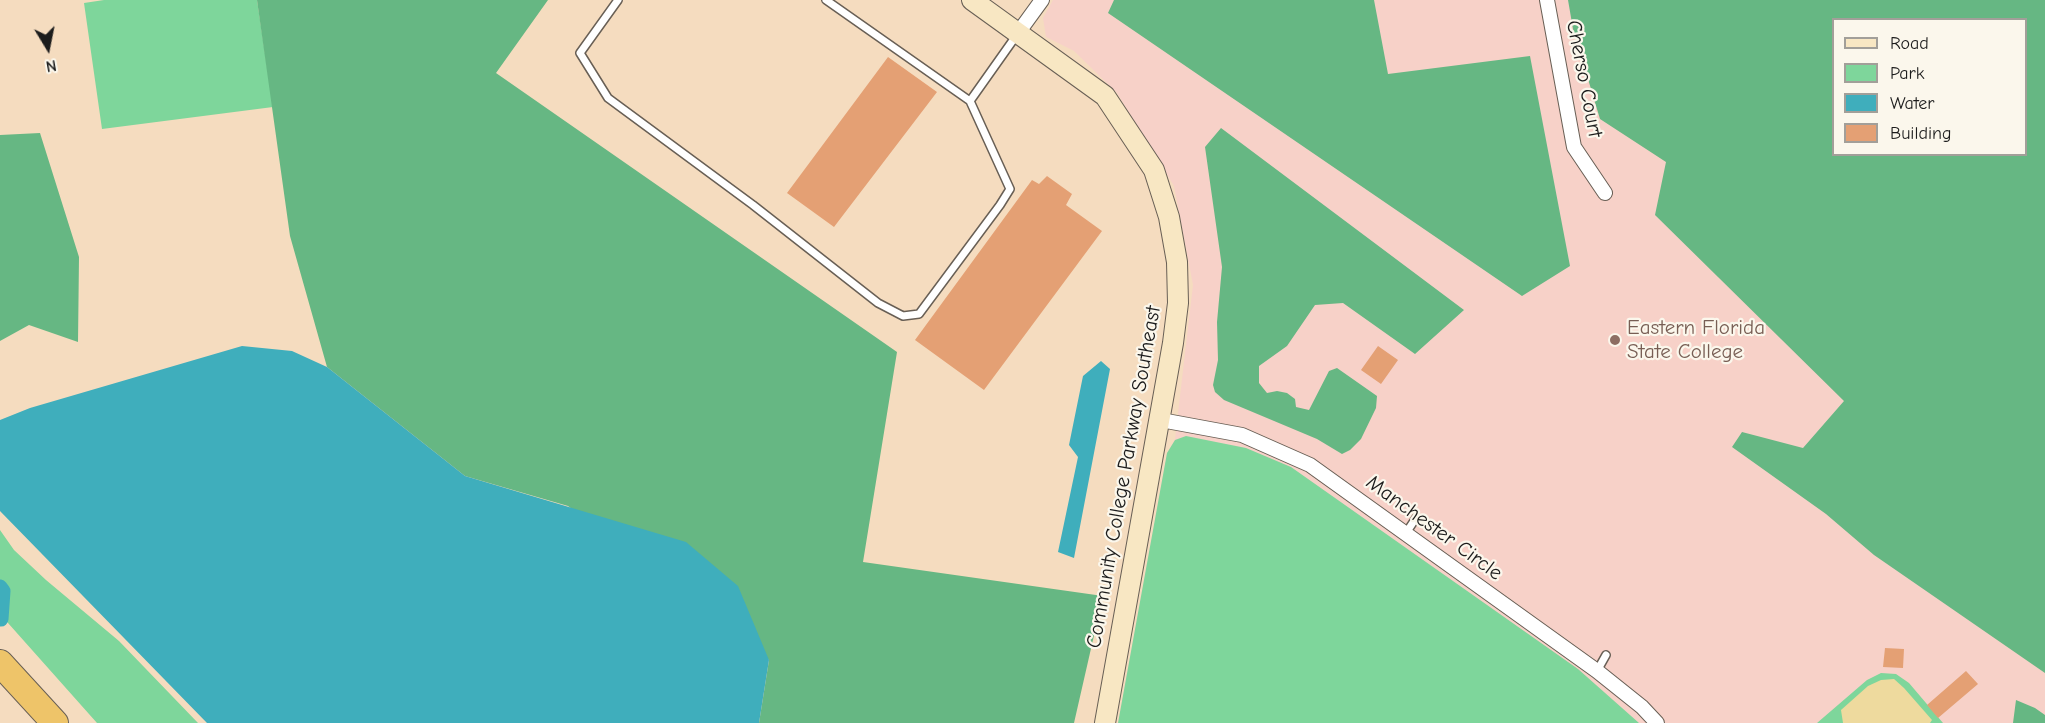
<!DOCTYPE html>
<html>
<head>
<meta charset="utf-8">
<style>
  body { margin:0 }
  #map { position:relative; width:2045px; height:723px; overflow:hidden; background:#f5dcbf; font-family:"Comic Neue",sans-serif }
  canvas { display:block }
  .legend { position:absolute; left:1832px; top:18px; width:195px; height:138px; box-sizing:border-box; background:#fbf7ec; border:2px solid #a29f99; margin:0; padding:8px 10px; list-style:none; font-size:18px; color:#1c1c1c }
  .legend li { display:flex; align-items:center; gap:12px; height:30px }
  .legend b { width:30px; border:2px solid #a29f99 }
  .north { position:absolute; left:18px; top:18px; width:60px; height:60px; -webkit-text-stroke:4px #fbf7ec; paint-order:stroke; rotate:170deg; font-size:16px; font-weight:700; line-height:24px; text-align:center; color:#1c1c1c }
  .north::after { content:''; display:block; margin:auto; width:21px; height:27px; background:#1c1c1c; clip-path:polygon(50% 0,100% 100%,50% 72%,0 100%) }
</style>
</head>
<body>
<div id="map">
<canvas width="2045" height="723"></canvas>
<ul class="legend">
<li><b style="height:8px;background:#f8e7c3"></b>Road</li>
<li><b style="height:16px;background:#7ed69b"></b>Park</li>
<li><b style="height:16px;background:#3faebc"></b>Water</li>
<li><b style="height:16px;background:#e4a074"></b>Building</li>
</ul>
<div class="north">N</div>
</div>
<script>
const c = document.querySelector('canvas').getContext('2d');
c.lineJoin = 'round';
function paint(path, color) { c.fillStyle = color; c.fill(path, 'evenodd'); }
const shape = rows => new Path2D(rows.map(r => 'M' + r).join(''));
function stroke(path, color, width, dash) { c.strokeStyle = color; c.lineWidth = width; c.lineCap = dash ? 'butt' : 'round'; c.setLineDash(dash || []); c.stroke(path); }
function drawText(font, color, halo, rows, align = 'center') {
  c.font = font + ' "Comic Neue",sans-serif'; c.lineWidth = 4.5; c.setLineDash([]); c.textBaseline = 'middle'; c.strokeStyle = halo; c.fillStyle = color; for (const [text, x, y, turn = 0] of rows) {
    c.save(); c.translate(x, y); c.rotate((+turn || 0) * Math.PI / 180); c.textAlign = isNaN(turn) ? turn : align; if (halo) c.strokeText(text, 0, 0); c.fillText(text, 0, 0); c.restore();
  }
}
paint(shape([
  [1053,0,2045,0,2045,723,1118,723,1167,453,1175,439,1193,285,1174,186,1117,93,1074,51,1046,37,1043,18],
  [1834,20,2026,20,2026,154,1834,154]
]), '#f7d1c8');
paint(shape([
  [104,0,257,0,273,107,102,129,84,3],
  [1186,436,1246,448,1291,467,1578,669,1639,723,1118,723,1167,453,1175,440],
  [0,530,14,550,46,580,119,641,198,723,97,723,0,614],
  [1881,673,1896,674,1909,683,1943,723,1817,723,1867,680]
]), '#7ed69b');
paint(shape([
  [257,0,548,0,496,73,897,352,863,562,1103,596,1074,723,759,723,769,660,568,506,465,476,327,367,290,236],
  [1114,0,1374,0,1388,74,1530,56,1570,266,1522,296,1108,13],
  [1568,0,2045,0,2045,673,1874,555,1826,514,1732,447,1742,432,1803,448,1844,401,1655,215,1666,162,1600,119,1573,29],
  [1834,20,2026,20,2026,154,1834,154],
  [1221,128,1464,310,1415,354,1343,303,1315,305,1287,346,1259,366,1259,383,1267,393,1277,391,1287,393,1295,399,1296,407,1309,410,1329,371,1337,368,1377,396,1376,408,1361,439,1350,450,1342,454,1317,439,1224,400,1215,392,1213,385,1218,360,1217,322,1222,267,1205,147],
  [40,133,79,257,78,342,29,325,0,341,0,135],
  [2016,700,2035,708,2045,715,2045,723,2013,723]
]), '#66b783');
paint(shape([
  [1894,679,1904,688,1932,720,1930,723,1843,723,1841,710,1868,686,1881,680]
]), '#eeda9e');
paint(shape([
  [242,346,292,351,327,367,465,476,686,542,738,586,769,660,759,723,207,723,0,511,0,420,30,408],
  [1101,361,1110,369,1074,558,1058,552,1078,457,1069,445,1083,376]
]), '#3faebc');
stroke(shape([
  [0,587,3,591,1,619]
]), '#3faebc', 15);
paint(shape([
  [888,57,937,92,834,227,787,193],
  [1047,176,1072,194,1066,205,1102,231,984,390,915,340,1032,180,1039,184],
  [1378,346,1398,360,1381,384,1361,370],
  [1885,648,1904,649,1903,668,1883,667],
  [1966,671,1978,684,1938,718,1927,705]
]), '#e4a074');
const lane = shape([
  [618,0,580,53,608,98,753,205,878,303,903,316,919,314,1000,205,1010,189,970,101,826,0],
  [970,101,1016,36],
  [1406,533,1416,518],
  [1597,671,1606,655]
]);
const street = shape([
  [1547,0,1574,147,1605,193],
  [1018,33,1042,0],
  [1161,420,1242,435,1310,465,1597,671,1642,707,1657,723]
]);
const secondary = shape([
  [972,0,1105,96,1154,170,1169,217,1177,262,1178,303,1173,343,1105,723]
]);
const highway = shape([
  [0,663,55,723]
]);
stroke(lane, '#685f55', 10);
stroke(street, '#685f55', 16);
stroke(secondary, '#685f55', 22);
stroke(highway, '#685f55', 28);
stroke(lane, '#fff', 7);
stroke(street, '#fff', 14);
stroke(secondary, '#f8e7c3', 20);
stroke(highway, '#eec469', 26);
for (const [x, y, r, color] of [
  [1615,340,6,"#8d6e63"]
]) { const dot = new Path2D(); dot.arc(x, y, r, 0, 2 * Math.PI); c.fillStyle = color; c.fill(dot); stroke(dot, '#fbf7ec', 2); }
drawText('21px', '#1c1c1c', '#fbf7ec', [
  ["Cherso Court",1584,79,79],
  ["Community College Parkway Southeast",1124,477,-80],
  ["Manchester Circle",1434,528,36]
]);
drawText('21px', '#785e54', '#fbf7ec', [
  ["Eastern Florida",1627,328],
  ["State College",1627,352]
], 'left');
</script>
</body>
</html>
